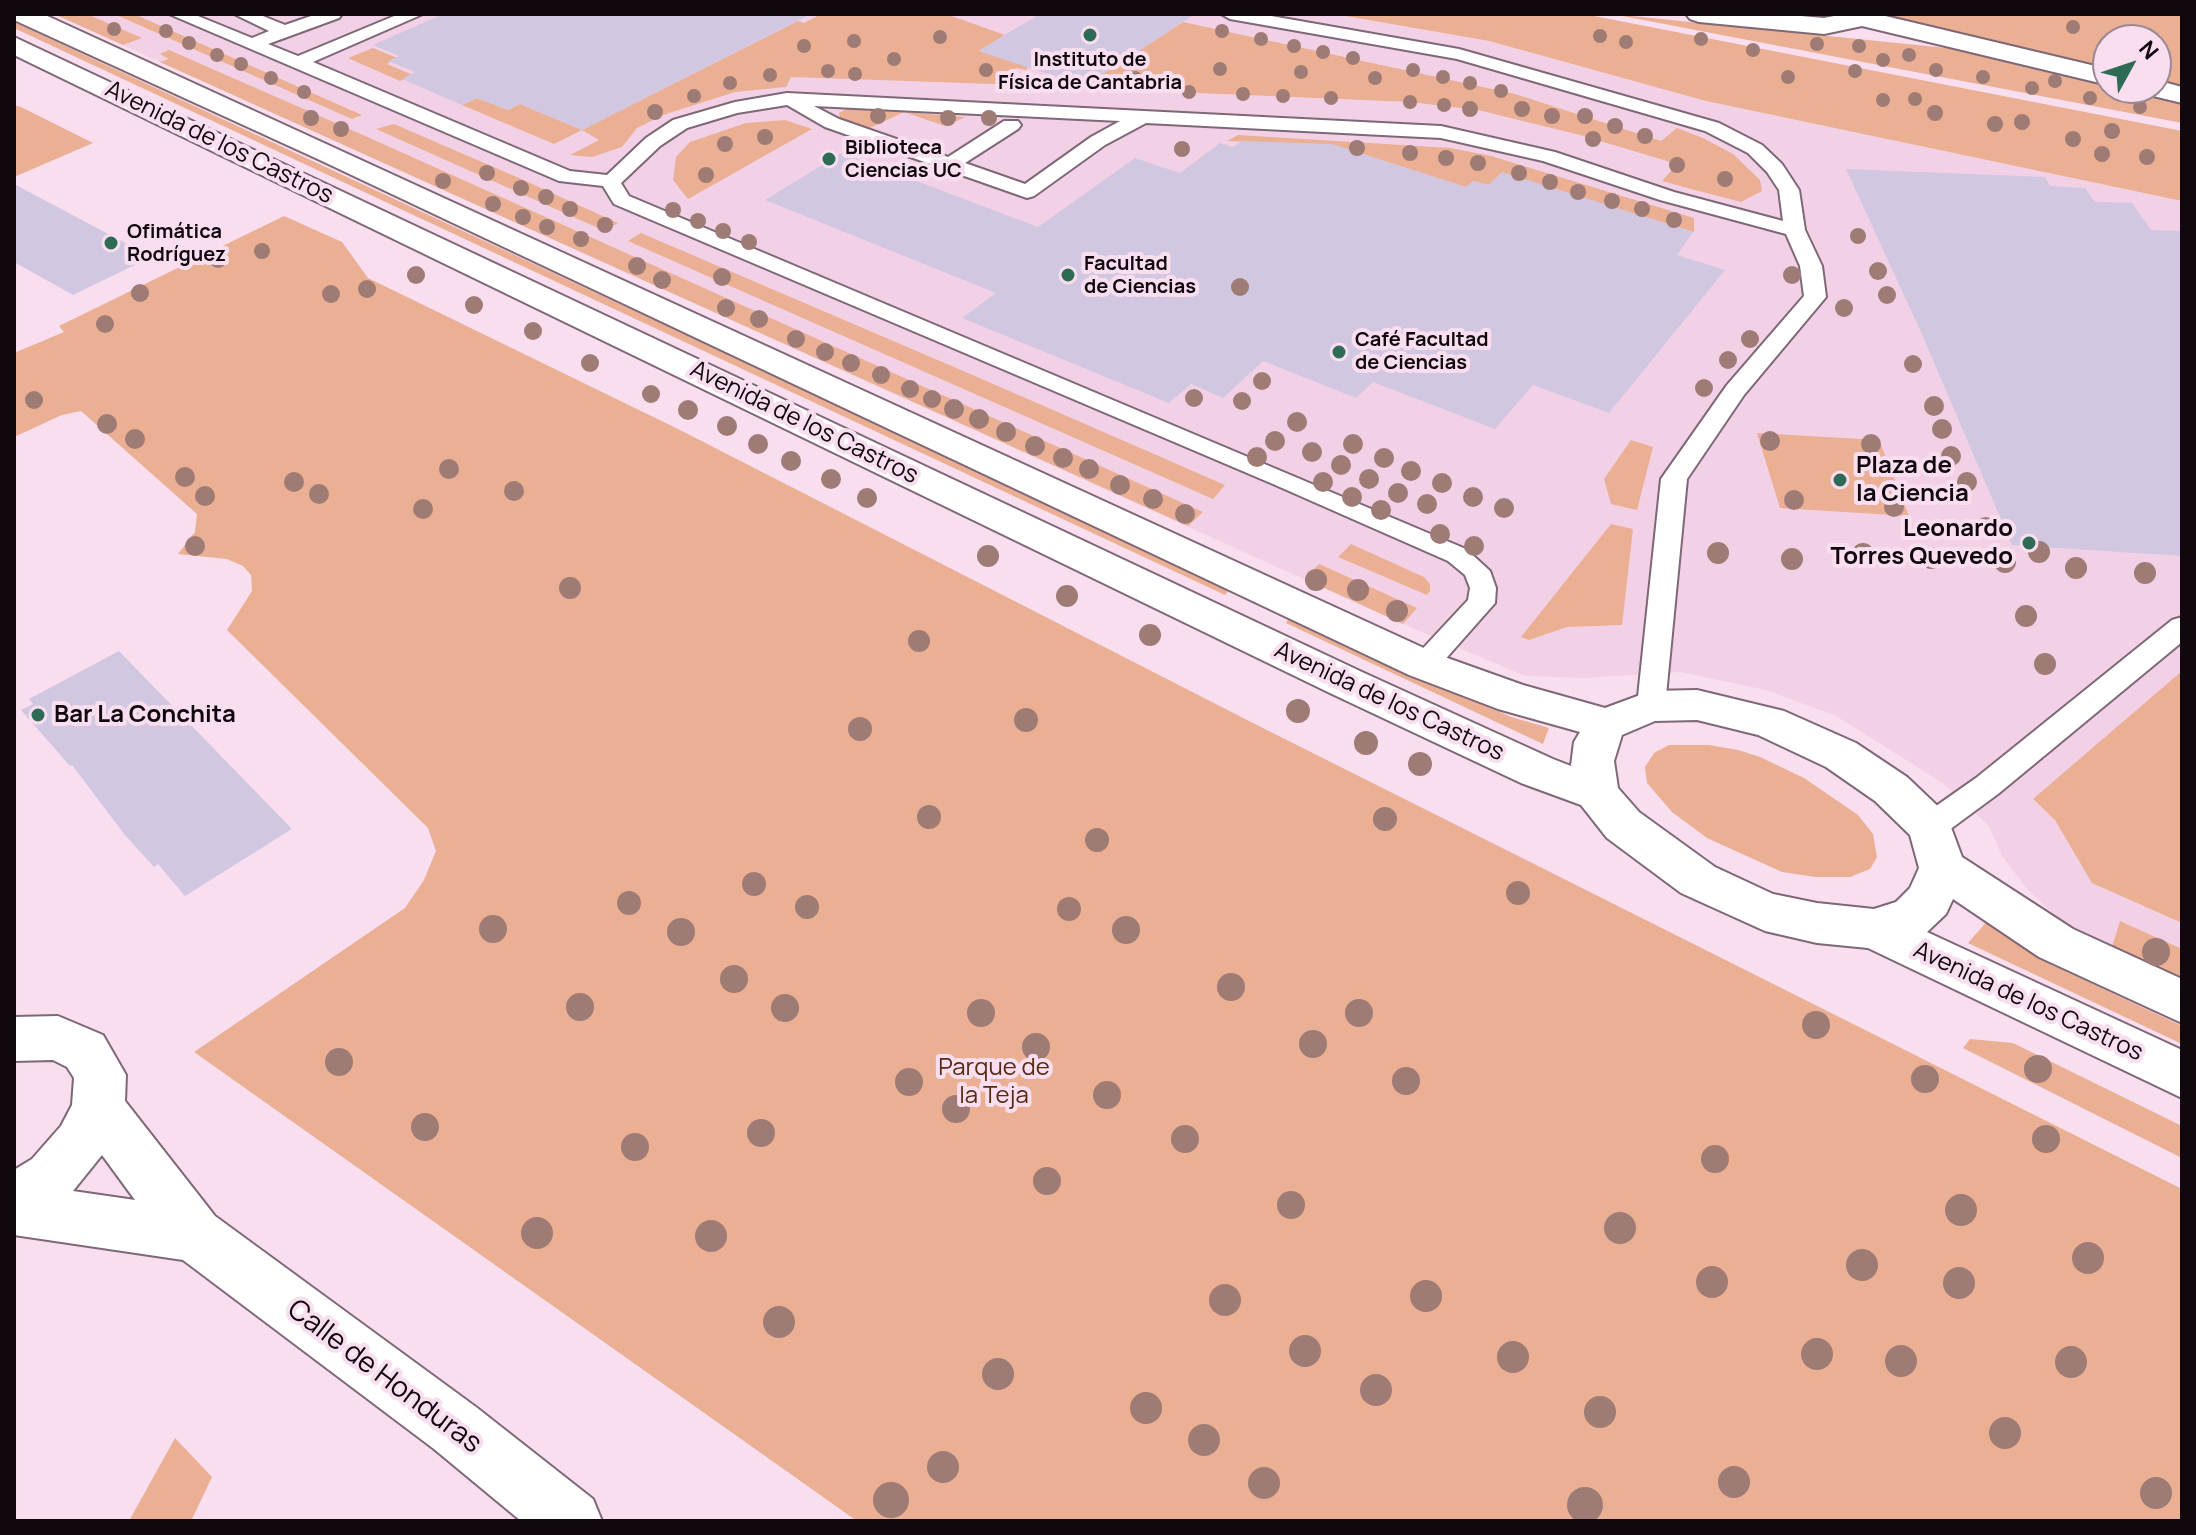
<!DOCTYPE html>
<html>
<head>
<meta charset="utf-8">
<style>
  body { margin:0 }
  #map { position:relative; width:2196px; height:1535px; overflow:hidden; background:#f8deef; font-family:Manrope,sans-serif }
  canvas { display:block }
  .frame { position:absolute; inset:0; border:16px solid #10080e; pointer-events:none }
  .north { position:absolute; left:2092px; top:24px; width:80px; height:80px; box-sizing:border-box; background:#f8deef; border:2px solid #9b8895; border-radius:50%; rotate:50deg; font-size:22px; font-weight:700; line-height:32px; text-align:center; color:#10080e }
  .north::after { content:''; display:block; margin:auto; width:28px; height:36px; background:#2e6b56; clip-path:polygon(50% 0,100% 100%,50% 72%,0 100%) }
</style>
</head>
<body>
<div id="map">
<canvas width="2196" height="1535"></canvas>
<div class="frame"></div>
<div class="north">N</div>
</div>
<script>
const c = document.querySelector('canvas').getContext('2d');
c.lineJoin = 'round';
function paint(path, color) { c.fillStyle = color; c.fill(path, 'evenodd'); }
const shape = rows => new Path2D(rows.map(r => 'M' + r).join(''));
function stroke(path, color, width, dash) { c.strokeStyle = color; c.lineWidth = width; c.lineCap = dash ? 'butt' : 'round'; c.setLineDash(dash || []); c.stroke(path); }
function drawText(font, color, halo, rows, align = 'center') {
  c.font = font + ' Manrope,sans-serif'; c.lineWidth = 8; c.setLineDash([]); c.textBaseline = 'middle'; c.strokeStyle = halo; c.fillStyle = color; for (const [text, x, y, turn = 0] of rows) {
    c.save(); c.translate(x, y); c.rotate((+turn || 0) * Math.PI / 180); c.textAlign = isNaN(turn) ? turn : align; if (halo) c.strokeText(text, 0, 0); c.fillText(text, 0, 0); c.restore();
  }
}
paint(shape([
  [54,14,1334,14,1489,41,1706,101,2182,201,2182,979,2061,921,2028,890,2002,856,1989,826,1944,784,1836,716,1766,690,1680,672,1584,678,1525,676,1403,624]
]), '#f2d1e7');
paint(shape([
  [54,14,87,14,142,38,123,45],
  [114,14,134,14,362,115,352,119],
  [821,14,946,14,1005,35,983,49,1029,68,1025,70,1017,68,994,84,791,77,786,87,735,92,663,115,637,128,622,147,592,157,570,155,599,140,582,130,554,144,462,105,477,98,508,110,520,104,582,130,798,21,804,23],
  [1334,14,1584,14,2182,131,2182,201,1706,101,1489,41],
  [1612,14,1956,49,2108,85,2108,88,2121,88,2182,102,2182,123],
  [1881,14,2182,14,2182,85,2156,79,2156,40,2108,40,2108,68],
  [14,22,1230,588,1225,595,14,28],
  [1183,22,1515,94,1661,141,1677,128,1703,138,1733,154,1760,180,1762,191,1741,202,1691,189,1662,181,1677,164,1580,135,1478,110,1410,102,1082,88],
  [373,48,397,58,387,64,413,75,400,81,348,58],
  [169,50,363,135,1203,512,1188,526,160,62,169,59,160,54],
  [14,105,21,107,93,143,14,177],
  [846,109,904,112,966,117,945,126,904,112,868,129,840,119,839,113],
  [785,120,812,129,688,199,673,180,676,157,690,142,746,123],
  [394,124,519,178,618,223,605,231,376,129],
  [1238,135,1451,148,1491,156,1694,218,1694,232,1503,173,1489,185,1473,181,1466,187,1334,145,1227,141],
  [284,216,342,242,368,278,678,429,1251,722,2182,1189,2182,1521,857,1521,194,1052,405,908,424,880,436,851,428,828,227,630,252,591,251,575,243,566,227,559,178,554,195,532,197,514,81,411,62,415,14,437,14,353,64,332,59,326],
  [641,233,975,376,1225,485,1213,499,628,241],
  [1757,433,1879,440,1909,516,1780,508],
  [1631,440,1653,447,1637,510,1611,504,1604,479],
  [1611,524,1633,529,1622,625,1567,627,1529,640,1521,637],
  [1351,544,1424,577,1430,584,1430,591,1427,595,1338,557],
  [1319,564,1417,608,1403,624,1305,579],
  [1290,616,1511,717,1549,728,1543,744,1286,623],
  [2182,671,2182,923,2092,883,2055,820,2033,799],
  [1669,745,1709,745,1738,750,1760,757,1804,778,1858,815,1873,834,1877,857,1870,869,1850,877,1815,877,1782,872,1707,838,1672,812,1647,783,1645,767,1654,753],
  [1990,918,2050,964,2182,1026,2182,1044,1968,943],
  [2120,921,2182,949,2182,979,2112,947],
  [1970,1039,2013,1043,2182,1126,2182,1158,1963,1048],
  [175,1438,212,1477,191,1521,129,1521]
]), '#ebaf93');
paint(shape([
  [443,14,811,14,582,130,520,104,508,110,477,98,462,105,402,79,415,72,388,61,399,56,373,45],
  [1040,14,1195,14,1085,86,978,51],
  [1242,141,1332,144,1466,187,1473,181,1488,185,1502,172,1693,232,1677,255,1725,270,1609,413,1533,385,1495,429,1373,382,1356,398,1263,361,1223,398,1191,384,1169,403,962,318,996,293,765,200,842,153,1038,227,1135,158,1180,173,1220,143,1233,147],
  [1846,169,2045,177,2050,186,2085,188,2095,202,2132,203,2151,230,2182,231,2182,556,2012,545,1921,332],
  [14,184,97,228,146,254,135,259,141,262,73,295,14,262],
  [119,651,292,829,185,896,158,864,154,867,125,835,72,765,70,766,21,710,33,704,29,699]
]), '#d1c7e0');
const service = shape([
  [169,14,193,14,252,38,269,31,234,14,258,14,285,25,317,14,342,14,339,18,268,44,298,56,399,14,423,14,313,62,570,171,607,175,646,138,673,120,735,102,787,93,1441,126,1555,152,1674,192,1783,221,1779,190,1767,172,1748,153,1705,131,1457,59,1230,19,1221,14,1260,14,1459,49,1719,123,1762,145,1782,164,1799,190,1805,230,1822,266,1826,297,1744,395,1687,479,1665,706,1661,713,1651,717,1641,713,1637,706,1661,479,1727,385,1804,296,1800,266,1786,234,1660,200,1543,161,1441,138,1146,123,1105,145,1034,196,1027,198,825,127,787,105,737,113,687,128,660,146,621,183,629,196,1466,549,1490,571,1496,588,1495,603,1434,672,1424,675,1414,672,1410,665,1414,658,1468,600,1470,588,1465,575,1448,561,1273,484,614,204,603,186,559,181,169,14],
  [814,106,1120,121,1091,137,1025,184,965,163,1018,129,1021,125,1018,121,1004,121,948,157,839,119,814,106],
  [2182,617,2182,642,1998,794,1941,836,1930,839,1919,836,1914,827,1919,818,1976,778,2172,620,2182,617]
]);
const minor = shape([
  [1686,14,1778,14,1824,18,1834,16,1832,14,1877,14,2108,69,2108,85,1862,26,1824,34,1699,22,1690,19,1686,14],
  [2156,80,2182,87,2182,103,2145,94,2142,88,2156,88,2156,80],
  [58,1016,103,1035,126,1075,125,1101,215,1216,476,1407,593,1499,602,1521,521,1521,434,1449,183,1260,14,1235,14,1170,32,1159,61,1126,72,1105,74,1078,67,1067,53,1060,14,1061,14,1017,58,1016],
  [102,1155,135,1200,73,1191,102,1155]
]);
const primary = shape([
  [14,14,43,14,1439,655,1523,685,1605,708,1651,691,1697,690,1784,711,1856,743,1907,777,1946,814,1962,857,2073,929,2182,979,2182,1023,2039,957,1953,899,1946,914,1927,932,2182,1050,2182,1098,1868,948,1817,943,1765,931,1681,893,1607,838,1581,805,1521,783,1332,694,14,55,14,37,1362,672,1553,759,1571,766,1574,742,1580,732,1498,709,1409,675,322,161,14,20,14,14],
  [1697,720,1758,735,1826,767,1875,801,1910,835,1919,868,1910,888,1896,902,1874,909,1817,903,1773,894,1715,867,1639,812,1618,788,1614,761,1622,735,1655,721,1697,720]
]);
stroke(service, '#7e6776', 4);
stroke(minor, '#7e6776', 4);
stroke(primary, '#7e6776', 4);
paint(service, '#fff');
paint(minor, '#fff');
paint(primary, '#fff');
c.fillStyle = '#9f7b75';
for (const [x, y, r] of [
  [2073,27,7],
  [114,29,7],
  [166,31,7],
  [1222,31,7],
  [1600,36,7],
  [940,37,7],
  [1261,39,7],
  [1701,39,7],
  [854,41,7],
  [1626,42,7],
  [189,43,7],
  [1817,44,7],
  [804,46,7],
  [1294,46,7],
  [1859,46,7],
  [1753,50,7],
  [1323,52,7],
  [217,55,7],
  [1909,55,7],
  [1353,58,7],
  [894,59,7],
  [1883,60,7],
  [241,64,7],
  [1220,69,7],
  [986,70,7],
  [1413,70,7],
  [1936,70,7],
  [828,71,7],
  [1855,71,7],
  [1301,72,7],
  [855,74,7],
  [770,75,7],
  [1443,77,7],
  [1788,77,7],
  [1983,77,7],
  [271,78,7],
  [1135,78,7],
  [1375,78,7],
  [2055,81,7],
  [730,83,7],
  [1470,83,7],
  [2032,88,7],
  [1501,91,7],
  [304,92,7],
  [1189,92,7],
  [1243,94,7],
  [694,96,7],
  [1283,96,7],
  [1331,98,7],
  [2090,98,7],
  [1915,99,7],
  [1883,100,7],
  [1410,102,7],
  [1444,105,7],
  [2140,107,7],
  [1470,109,8],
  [1522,109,8],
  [655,112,8],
  [1935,113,8],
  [878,116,8],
  [1552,116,8],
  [1585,116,8],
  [311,118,8],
  [948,118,8],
  [989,118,8],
  [2022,122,8],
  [1995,124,8],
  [1615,126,8],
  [341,129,8],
  [2112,131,8],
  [1645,136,8],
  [765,137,8],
  [1593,139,8],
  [2073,139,8],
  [725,144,8],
  [1357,148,8],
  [1182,149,8],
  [1410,153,8],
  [2102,154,8],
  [2147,157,8],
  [1446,158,8],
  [1478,163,8],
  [1677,165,8],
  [487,173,8],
  [1519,173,8],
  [706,175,8],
  [1725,179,8],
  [443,181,8],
  [1550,182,8],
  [521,188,8],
  [1578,192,8],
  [546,197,8],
  [1612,201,8],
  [493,204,8],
  [570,209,8],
  [1642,209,8],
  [673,210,8],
  [523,217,8],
  [1674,220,8],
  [698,221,8],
  [605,225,8],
  [547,227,8],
  [723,231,8],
  [1858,236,8],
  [581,239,8],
  [749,242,8],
  [262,251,8],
  [218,259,9],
  [637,266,9],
  [1878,271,9],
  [416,275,9],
  [1792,275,9],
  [722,277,9],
  [662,280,9],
  [1240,287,9],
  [367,289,9],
  [140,293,9],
  [331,294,9],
  [1887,295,9],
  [474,305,9],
  [726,308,9],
  [1844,308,9],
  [759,319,9],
  [105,324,9],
  [533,331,9],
  [796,339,9],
  [1750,339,9],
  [825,352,9],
  [1728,360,9],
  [590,363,9],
  [851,363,9],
  [1913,364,9],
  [881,375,9],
  [1262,381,9],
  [1704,388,9],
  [910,389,9],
  [651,394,9],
  [1194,398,9],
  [932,399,9],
  [34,400,9],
  [1242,401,9],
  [1934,406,10],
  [954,409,10],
  [688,410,10],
  [979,419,10],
  [1297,422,10],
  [107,424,10],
  [727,426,10],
  [1942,429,10],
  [1006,432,10],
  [135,439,10],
  [1275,441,10],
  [1770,441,10],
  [758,444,10],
  [1353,444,10],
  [1871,444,10],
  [1035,446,10],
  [1312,452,10],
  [1951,456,10],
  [1257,457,10],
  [1063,458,10],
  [1384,458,10],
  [791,461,10],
  [1341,465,10],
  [449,469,10],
  [1089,469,10],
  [1411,471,10],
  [185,477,10],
  [831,479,10],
  [1369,479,10],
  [294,482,10],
  [1323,482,10],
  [1967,482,10],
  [1442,483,10],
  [1120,485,10],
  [514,491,10],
  [1398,493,10],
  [319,494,10],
  [205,496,10],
  [1352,497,10],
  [1473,497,10],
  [867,498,10],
  [1153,499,10],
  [1794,500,10],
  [1427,504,10],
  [1894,507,10],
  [1504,508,10],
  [423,509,10],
  [1381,510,10],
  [1185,514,10],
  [1986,527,10],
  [1440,534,10],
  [195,546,10],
  [1474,546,10],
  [2039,552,11],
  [1718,553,11],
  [1863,554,11],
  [988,556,11],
  [1931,558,11],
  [1792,559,11],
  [2005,562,11],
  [2076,568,11],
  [2145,573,11],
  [1316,580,11],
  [570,588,11],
  [1358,590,11],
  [1067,596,11],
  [1397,611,11],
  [2026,616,11],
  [1150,635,11],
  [919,641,11],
  [2045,664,11],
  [1298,711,12],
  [1026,720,12],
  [860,729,12],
  [1366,743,12],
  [1420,764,12],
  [929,817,12],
  [1385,819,12],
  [1097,840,12],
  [754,884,12],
  [1518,893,12],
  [629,903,12],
  [807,907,12],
  [1069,909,12],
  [493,929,14],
  [1126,930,14],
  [681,932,14],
  [2156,952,14],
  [734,979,14],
  [1231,987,14],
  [580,1007,14],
  [785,1008,14],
  [981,1013,14],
  [1359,1013,14],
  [1816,1025,14],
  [1313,1044,14],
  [1036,1047,14],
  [339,1062,14],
  [2038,1069,14],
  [1925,1079,14],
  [1406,1081,14],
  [909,1082,14],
  [1107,1095,14],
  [956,1109,14],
  [425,1127,14],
  [761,1133,14],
  [1185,1139,14],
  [2046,1139,14],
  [635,1147,14],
  [1715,1159,14],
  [1047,1181,14],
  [1291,1205,14],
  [1961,1210,16],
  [1620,1228,16],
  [537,1233,16],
  [711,1236,16],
  [2088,1258,16],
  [1862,1265,16],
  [1712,1282,16],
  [1959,1283,16],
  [1426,1296,16],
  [1225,1300,16],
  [779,1322,16],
  [1305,1351,16],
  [1817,1354,16],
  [1513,1357,16],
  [1901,1361,16],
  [2071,1362,16],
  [998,1374,16],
  [1376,1390,16],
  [1146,1408,16],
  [1600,1412,16],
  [2005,1433,16],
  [1204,1440,16],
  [943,1467,16],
  [1734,1482,16],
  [1264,1483,16],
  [2156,1493,16],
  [891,1500,18],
  [1585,1505,18]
]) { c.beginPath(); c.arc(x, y, r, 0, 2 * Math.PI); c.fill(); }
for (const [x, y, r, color] of [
  [1090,35,8,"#2e6b56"],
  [829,159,8,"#2e6b56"],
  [111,243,8,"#2e6b56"],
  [1068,275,8,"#2e6b56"],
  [1339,352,8,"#2e6b56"],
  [1840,480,8,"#2e6b56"],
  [2029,543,8,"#2e6b56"],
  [38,715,8,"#2e6b56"]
]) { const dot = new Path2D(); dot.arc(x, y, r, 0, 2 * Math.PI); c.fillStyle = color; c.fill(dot); stroke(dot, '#f8deef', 3); }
drawText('bold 20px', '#10080e', '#f8deef', [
  ["Instituto de",1090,60,"center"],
  ["Física de Cantabria",1090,83,"center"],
  ["Biblioteca",845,148],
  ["Ciencias UC",845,171],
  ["Ofimática",127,232],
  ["Rodríguez",127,255],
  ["Facultad",1084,264],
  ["de Ciencias",1084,287],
  ["Café Facultad",1355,340],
  ["de Ciencias",1355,363]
], 'left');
drawText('24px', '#10080e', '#f8deef', [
  ["Avenida de los Castros",219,143,26],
  ["Avenida de los Castros",804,423,26],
  ["Avenida de los Castros",1389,702,25],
  ["Avenida de los Castros",2028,1002,25]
]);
drawText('bold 24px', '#10080e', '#f8deef', [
  ["Plaza de",1856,466],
  ["la Ciencia",1856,494],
  ["Leonardo",2013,529,"right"],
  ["Torres Quevedo",2013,557,"right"],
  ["Bar La Conchita",54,715]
], 'left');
drawText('24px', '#572a12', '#f8deef', [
  ["Parque de",994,1068],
  ["la Teja",994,1096]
]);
drawText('28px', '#10080e', '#f8deef', [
  ["Calle de Honduras",384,1377,37]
]);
</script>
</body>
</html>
